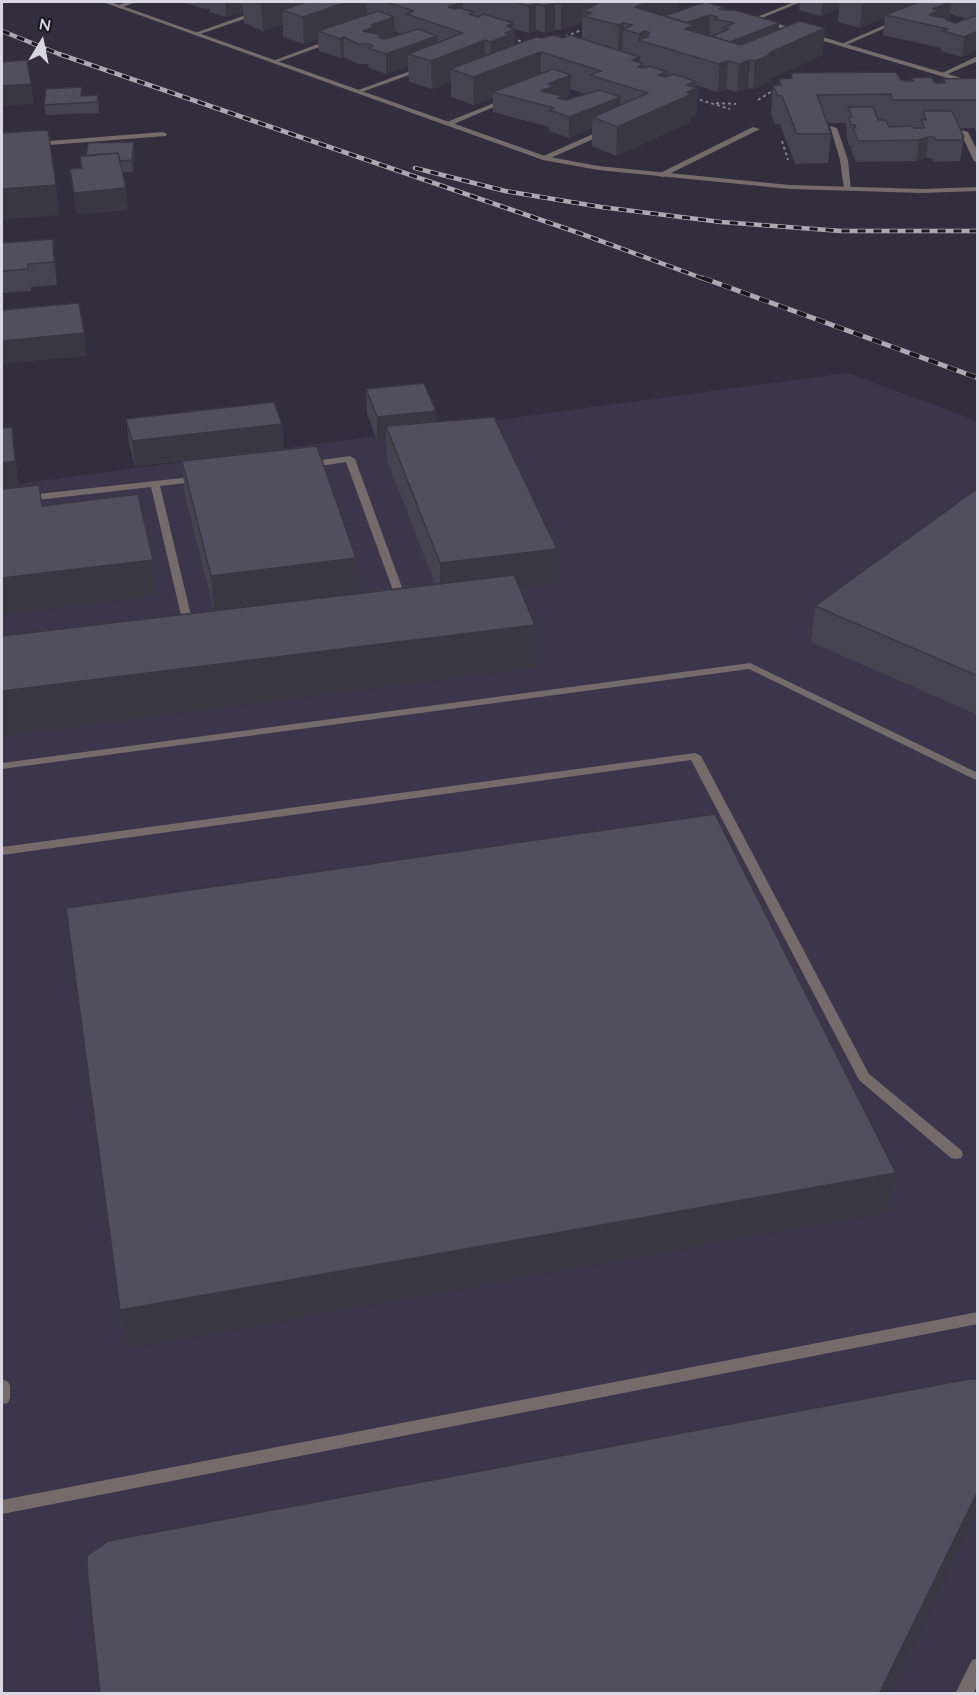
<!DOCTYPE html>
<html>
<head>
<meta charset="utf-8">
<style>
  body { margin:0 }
  #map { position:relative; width:979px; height:1695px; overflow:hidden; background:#322e3e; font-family:Quicksand,sans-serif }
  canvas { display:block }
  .frame { position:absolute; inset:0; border:3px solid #d9d7e1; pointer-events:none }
  .north { position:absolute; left:12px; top:12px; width:60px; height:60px; -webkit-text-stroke:4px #19181f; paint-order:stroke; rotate:10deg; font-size:16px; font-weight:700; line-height:24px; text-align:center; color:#d9d7e1 }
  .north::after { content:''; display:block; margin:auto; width:21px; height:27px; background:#d9d7e1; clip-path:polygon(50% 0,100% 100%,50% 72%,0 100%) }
</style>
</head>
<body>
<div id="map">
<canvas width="979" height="1695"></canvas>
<div class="frame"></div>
<div class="north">N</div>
</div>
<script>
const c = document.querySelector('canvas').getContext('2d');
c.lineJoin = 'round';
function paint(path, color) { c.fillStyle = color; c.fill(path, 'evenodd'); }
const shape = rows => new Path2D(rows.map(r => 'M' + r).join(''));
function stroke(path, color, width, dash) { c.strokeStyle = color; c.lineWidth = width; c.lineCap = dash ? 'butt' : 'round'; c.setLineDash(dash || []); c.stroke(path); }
paint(shape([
  [848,373,977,421,977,1693,2,1693,2,486]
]), '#3b364b');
stroke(shape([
  [512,39,528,43],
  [560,39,586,28],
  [694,98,730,109],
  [758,100,777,88],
  [716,103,736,104],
  [782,141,788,160]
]), '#807c8a', 2, [3, 3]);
paint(shape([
  [128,2,137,2,119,8,116,6,128,2],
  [794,2,801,2,757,20,752,19,794,2],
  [257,11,260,13,259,14,197,35,192,34,257,11],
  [894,21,899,22,844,46,839,45,894,21],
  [334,38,337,40,336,41,275,63,270,62,334,38],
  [978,56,978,61,943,76,938,75,978,56],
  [424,66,427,68,426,69,359,93,353,92,424,66],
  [504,99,510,100,449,126,442,124,504,99],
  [830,126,837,128,848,160,851,191,844,189,840,160,830,126],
  [753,127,760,129,663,177,656,175,753,127],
  [602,130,609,132,546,160,539,158,602,130],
  [961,130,968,132,978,152,978,163,974,161,960,132,961,130],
  [163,132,167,134,166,136,36,146,32,144,36,142,163,132],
  [350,456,355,459,408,604,407,606,399,606,398,604,346,462,307,468,302,465,307,462,350,456],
  [200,476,205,479,203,481,160,486,194,628,189,631,184,628,151,487,2,504,2,498,200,476],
  [750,663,978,773,978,781,749,669,2,769,2,763,750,663],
  [695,753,701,756,869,1074,961,1150,963,1154,961,1158,956,1159,951,1158,859,1080,691,760,2,855,2,847,695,753],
  [978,1312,978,1324,2,1514,2,1500,978,1312],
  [2,1379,7,1381,10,1385,10,1398,8,1403,2,1404,2,1379],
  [978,1658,978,1685,973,1694,955,1694,972,1660,978,1658]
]), '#756b6b');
paint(shape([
  [103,2,111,2,545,156,598,166,790,185,922,189,978,187,978,191,922,193,790,189,598,170,543,160,103,2],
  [765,20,978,83,978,87,763,23,762,22,765,20]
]), '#756b6b');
const railFar1 = shape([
  [2,31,59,54,579,233,707,280],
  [415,168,505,191,601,207,721,222,841,231,978,231]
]);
const rail = shape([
  [703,278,978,378]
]);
stroke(railFar1, '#aca9b5', 4.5);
stroke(rail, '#aca9b5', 5);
stroke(railFar1, '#19181f', 3, [8]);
stroke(rail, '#19181f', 4, [10]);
paint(shape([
  [181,2,679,2,679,11,724,7,724,10,779,29,825,28,822,55,770,79,770,82,753,89,748,88,737,92,726,89,718,92,695,85,695,87,698,88,696,116,691,118,691,122,616,156,592,146,592,128,569,138,549,131,549,127,493,112,493,98,474,105,451,97,451,82,432,89,409,82,408,66,386,74,369,68,368,64,358,64,344,57,341,58,319,51,318,39,304,44,283,37,283,24,263,31,244,23,243,12,226,17,210,12,210,9,201,8],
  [582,22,582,39,563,38,542,38,515,45,515,29,529,33,536,30,545,33,555,29,561,30],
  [394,31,402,34,394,36],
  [570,89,585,94,566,100,562,99,570,95],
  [800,2,978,2,978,50,962,57,941,51,941,48,883,35,885,17,860,28,838,22,839,8,821,16,799,10],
  [950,14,967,19,955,23,950,21],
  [791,73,900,79,906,81,911,81,911,78,935,83,943,83,943,79,978,78,978,134,974,128,960,128,964,137,960,161,933,162,932,158,926,158,917,161,856,162,851,149,851,146,849,146,847,138,846,123,827,123,831,134,828,163,795,164,780,124,775,124,771,113,773,85,779,85,779,79,791,78],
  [98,95,99,113,46,115,44,105],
  [135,153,133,172,122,172,128,210,77,214,70,169,81,168,80,156],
  [53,239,57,285,31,287,31,291,2,293,2,243],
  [366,389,436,411,436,422,557,549,557,584,520,589,535,668,214,611,185,495,182,461,356,558,358,593,435,584,387,460,386,440,377,441,367,413],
  [126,419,282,424,283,449,135,466,129,443],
  [978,488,978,715,811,642,815,606]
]), '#464351');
paint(shape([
  [225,2,242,2,243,12,226,17],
  [254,2,366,2,367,22,318,31,318,39,304,44,303,17,282,10,283,24,263,31,261,4],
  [461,2,463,2,463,27,448,7],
  [567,2,638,2,592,13,583,11,582,22,561,30,561,4],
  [647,2,679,2,679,13,665,20,635,7],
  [823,2,840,2,839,8,821,16],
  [862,2,914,2,914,4,885,15,885,17,860,28],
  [950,2,951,2,948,33,948,29,929,15,933,9],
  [555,3,555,29,545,33,545,6],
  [536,4,536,30,529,33,529,6],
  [710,15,709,34,693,39,680,24],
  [394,17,394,36,382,40,363,31,371,25],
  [513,23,513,30,515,29,515,56,490,69,490,42,507,26],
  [624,23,622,51,618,53,619,25],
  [779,23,778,42,728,62,726,89,718,92,719,64,727,43],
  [825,28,822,55,770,79,770,82,753,89,755,61,769,53],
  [645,31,644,42,639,40,639,34],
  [978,31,978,50,962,57,964,37],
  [437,36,438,56,408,54,408,66,386,74,386,54],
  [344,37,344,57,341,58,340,39],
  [485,40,485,68,450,69,451,82,432,89,431,61],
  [541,52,541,80,493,92,493,98,474,105,473,77],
  [640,57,640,66,643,64,642,91,632,60],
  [750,60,748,88,737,92,739,64],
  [667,72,666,100,658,75],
  [571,75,570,95,562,99,541,91,548,84],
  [695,81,695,89,698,88,696,116,691,118,691,122,616,156,617,127,687,85],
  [31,84,34,104,2,106,2,86],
  [621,97,620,117,593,117,592,128,569,138,569,117],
  [928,137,926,158,917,161,919,140],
  [134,142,135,153,133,172,132,160],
  [56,185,60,215,2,220,2,189],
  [126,188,128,210,77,214,74,193],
  [53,239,57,285,54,262],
  [84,333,87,356,2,364,2,341],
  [436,411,436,435,386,426,386,440,377,441,377,417],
  [282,424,283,449,135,466,132,441],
  [12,427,19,486,2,488,2,463],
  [557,549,557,584,440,599,440,563],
  [356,558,358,594,214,612,211,576],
  [153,560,157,596,2,615,2,578],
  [535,625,535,668,2,736,2,691],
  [896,1173,889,1212,127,1349,120,1310],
  [978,1491,978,1512,889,1694,879,1694]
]), '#393742');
const building = shape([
  [254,2,269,2,261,4,254,2],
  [307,2,347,2,303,17,282,10,307,2],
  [385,2,461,2,448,7,455,9,460,8,474,12,469,14,478,17,483,14,513,23,507,26,515,29,505,33,509,35,490,42,485,40,431,61,408,54,463,33,406,14,414,11,385,2],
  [514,2,567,2,561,4,555,3,545,6,536,4,529,6,514,2],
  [600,2,647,2,635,7,694,25,685,29,741,45,800,21,825,28,769,53,772,54,755,61,750,60,739,64,728,61,719,64,638,40,649,36,646,34,650,33,645,31,639,34,623,29,632,25,624,23,619,25,583,16,592,13,583,11,600,2],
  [705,2,724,7,719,9,724,10,735,10,779,23,730,42,712,36,729,29,723,28,734,23,714,19,718,17,710,15,686,23,664,16,705,2],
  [919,2,950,2,933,9,939,10,929,15,950,19,947,20,955,23,978,15,978,31,964,37,943,31,948,29,885,15,919,2],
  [378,11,394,17,371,25,376,26,363,31,382,35,378,37,385,39,418,29,437,36,386,54,368,48,373,46,369,44,358,44,344,37,340,39,318,31,378,11],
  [553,35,563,38,570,35,640,57,632,60,643,64,638,67,643,68,649,66,667,72,658,75,666,77,673,74,695,81,687,85,698,88,687,92,692,94,617,127,593,117,648,93,590,75,601,71,541,52,473,77,450,69,536,37,542,38,553,35],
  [27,60,31,84,2,86,2,62,27,60],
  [553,69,571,75,548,84,554,86,541,91,562,96,558,98,566,100,599,90,621,97,569,117,549,110,554,108,493,92,553,69],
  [896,72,900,79,906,81,913,81,911,78,931,77,935,83,945,83,943,79,978,78,978,100,893,100,891,94,817,95,831,134,797,134,782,96,777,95,773,85,781,85,779,79,792,78,791,73,896,72],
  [82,87,81,96,98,95,97,102,44,105,46,89,82,87],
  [848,107,873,107,878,120,886,120,889,127,912,126,914,128,925,128,921,120,926,120,923,111,952,111,964,137,962,138,963,140,936,140,934,137,928,137,919,140,858,141,853,128,856,128,855,125,851,125,849,117,852,117,848,107],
  [48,130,56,185,2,189,2,133,48,130],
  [134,142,132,160,120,161,118,153,86,156,88,143,134,142],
  [118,153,126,188,74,193,70,169,82,168,80,156,118,153],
  [53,239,54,262,28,264,28,269,2,271,2,243,53,239],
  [79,303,84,333,2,341,2,310,79,303],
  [424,383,436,411,377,417,366,389,424,383],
  [274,402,282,424,132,441,126,419,274,402],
  [494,417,557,549,440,563,386,426,494,417],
  [12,427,15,461,2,463,2,428,12,427],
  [317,446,356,558,211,576,182,461,317,446],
  [39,485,42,506,138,494,153,560,2,578,2,489,39,485],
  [978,488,978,676,815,606,978,488],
  [514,575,535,625,2,691,2,636,514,575],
  [715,814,896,1173,120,1310,66,908,715,814],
  [969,1379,978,1379,978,1491,879,1694,100,1694,87,1569,87,1556,108,1541,969,1379]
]);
paint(building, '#514e5e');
stroke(building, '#393742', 1.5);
</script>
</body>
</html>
